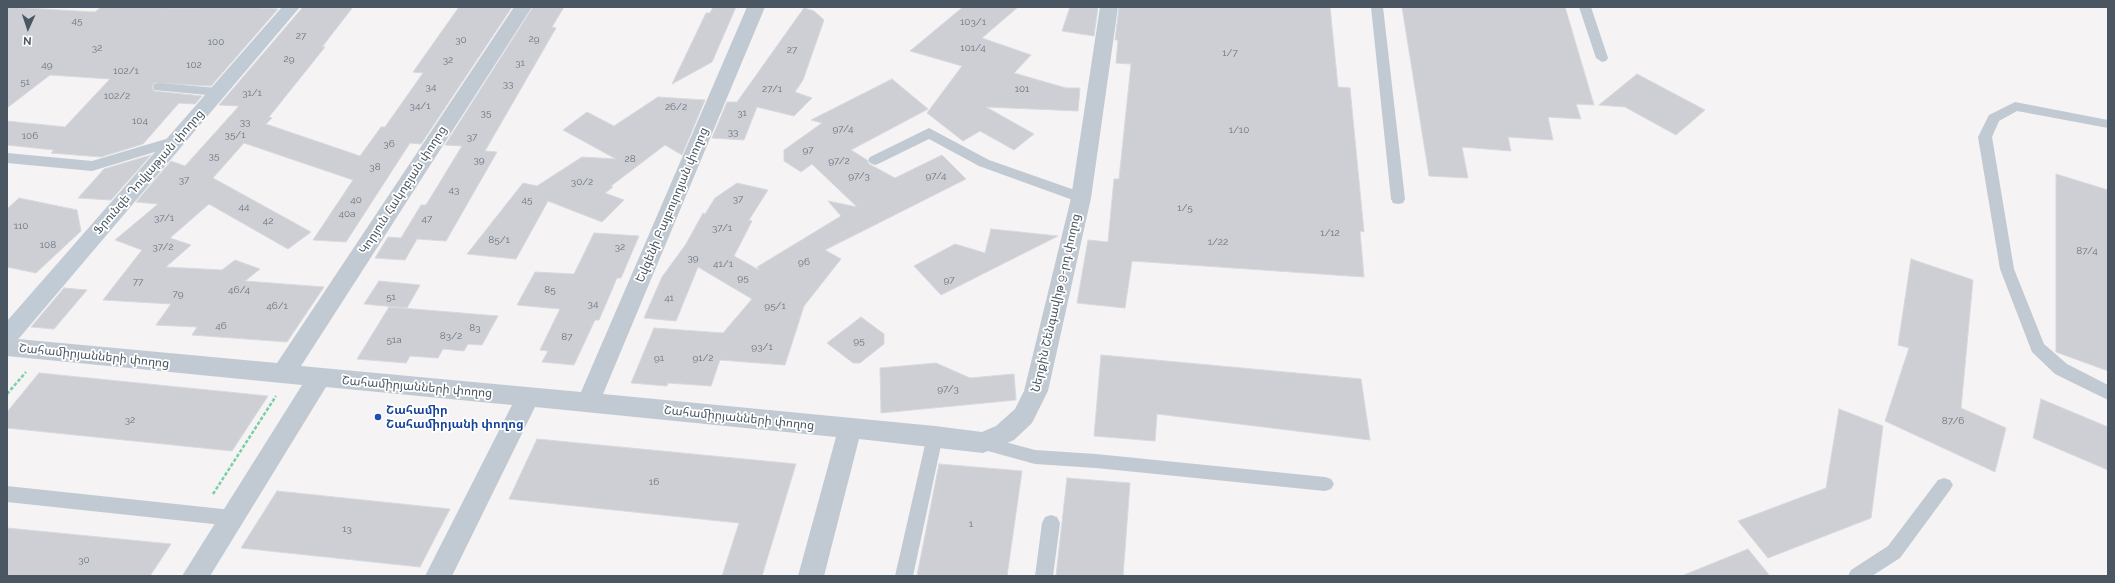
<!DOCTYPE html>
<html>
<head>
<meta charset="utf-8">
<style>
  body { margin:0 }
  #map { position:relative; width:2115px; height:583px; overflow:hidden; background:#f5f3f3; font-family:Raleway,sans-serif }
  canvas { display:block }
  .frame { position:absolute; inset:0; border:8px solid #4a5661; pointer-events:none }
  .north { position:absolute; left:8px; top:8px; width:40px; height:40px; -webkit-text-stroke:3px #fff; paint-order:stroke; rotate:183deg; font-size:11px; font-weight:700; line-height:16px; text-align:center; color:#4a5661 }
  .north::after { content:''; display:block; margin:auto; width:14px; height:18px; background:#4a5661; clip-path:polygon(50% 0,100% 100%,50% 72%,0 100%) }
</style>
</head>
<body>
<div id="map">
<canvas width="2115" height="583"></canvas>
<div class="frame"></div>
<div class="north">N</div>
</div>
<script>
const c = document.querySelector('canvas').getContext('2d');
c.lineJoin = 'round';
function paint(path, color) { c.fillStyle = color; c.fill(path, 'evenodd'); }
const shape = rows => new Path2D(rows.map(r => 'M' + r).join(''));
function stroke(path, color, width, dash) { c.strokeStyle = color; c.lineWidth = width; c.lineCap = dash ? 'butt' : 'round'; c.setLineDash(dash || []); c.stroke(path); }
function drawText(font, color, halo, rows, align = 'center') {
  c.font = font + ' Raleway,"Noto Sans Armenian",sans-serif'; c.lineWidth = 3.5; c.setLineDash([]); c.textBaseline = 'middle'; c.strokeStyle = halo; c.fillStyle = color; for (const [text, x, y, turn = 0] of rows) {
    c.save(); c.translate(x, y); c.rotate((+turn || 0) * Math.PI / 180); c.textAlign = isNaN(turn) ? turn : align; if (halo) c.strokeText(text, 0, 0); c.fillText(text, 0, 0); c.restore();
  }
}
const building = shape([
  [7,7,95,12,101,7,185,8,243,7,278,9,211,86,154,83,152,87,154,91,202,96,195,104,179,103,143,144,101,157,51,153,54,150,7,145,7,121,65,127,110,79,50,75,7,108,7,7],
  [303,7,353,7,322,47,325,47,269,117,272,118,266,124,360,156,381,127,385,127,423,73,413,72,459,7,512,7,421,144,410,143,346,242,313,240,353,180,244,143,213,178,311,232,288,249,209,204,170,238,191,245,166,267,222,270,235,260,260,269,245,281,324,287,287,342,192,335,197,327,156,325,171,304,103,300,142,250,115,240,158,204,136,202,171,161,185,166,239,106,219,105,303,7],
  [533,7,564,7,552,27,556,28,485,151,497,152,446,241,417,239,405,260,375,258,388,237,401,238,421,205,426,205,462,146,445,145,533,7],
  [713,7,736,7,712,62,672,84,706,13,710,13,713,7],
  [963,7,1018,7,982,38,1031,55,1014,73,1066,88,1080,88,1078,111,986,107,1034,134,1014,150,980,131,963,141,927,113,962,66,910,51,963,7],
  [1070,7,1098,7,1094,36,1062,31,1070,7],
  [1119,7,1330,7,1338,87,1350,88,1364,232,1360,231,1364,277,1132,261,1125,308,1077,303,1088,240,1108,242,1114,179,1119,179,1131,64,1116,63,1118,40,1115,40,1119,7],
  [1402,7,1565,7,1594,105,1576,104,1581,119,1548,117,1553,140,1508,137,1511,151,1462,147,1468,178,1429,176,1402,7],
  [804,8,814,11,824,20,803,80,795,92,812,98,794,116,757,107,744,140,712,138,727,102,737,102,804,8],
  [1637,74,1705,110,1676,135,1625,107,1599,105,1637,74],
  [892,79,928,109,851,150,867,160,869,164,895,178,942,155,966,179,825,250,841,259,804,306,785,365,720,360,711,386,668,383,667,386,631,383,654,328,723,333,752,299,698,267,676,321,644,318,662,277,686,244,703,213,705,214,715,198,737,183,768,190,749,220,752,221,734,256,759,270,757,267,841,216,828,201,857,207,812,164,801,172,784,161,784,150,822,123,811,120,892,79],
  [658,97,705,100,682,155,665,145,611,186,613,187,605,193,624,200,602,222,548,201,516,259,467,254,523,183,537,186,582,157,616,159,563,130,587,112,614,126,658,97],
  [151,155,111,200,78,198,104,169,151,155],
  [2056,174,2108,190,2108,371,2056,352,2056,174],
  [19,198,77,210,81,231,36,273,7,267,7,209,19,198],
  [991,229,1058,236,941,295,914,266,955,244,985,253,991,229],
  [594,233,639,236,621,278,617,278,599,320,595,320,574,365,542,362,548,351,540,350,560,309,517,305,535,272,574,274,594,233],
  [1911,259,1973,280,1961,408,2006,428,1995,472,1885,421,1909,348,1898,345,1911,259],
  [379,281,420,285,407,308,364,304,379,281],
  [64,288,87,290,54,329,31,327,64,288],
  [389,307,498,316,482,345,468,344,464,351,443,349,438,358,410,356,406,363,357,359,389,307],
  [861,317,884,334,884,344,860,363,853,363,827,343,861,317],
  [1101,355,1361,379,1370,440,1157,414,1155,441,1094,436,1101,355],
  [936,363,970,378,1014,374,1016,400,881,413,880,368,936,363],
  [39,373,268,396,232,451,7,428,7,412,39,373],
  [2041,399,2108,427,2108,470,2033,438,2041,399],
  [1839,409,1883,426,1871,518,1768,558,1738,521,1826,488,1839,409],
  [537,439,796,464,762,576,722,576,739,523,509,499,537,439],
  [939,464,1022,471,1007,576,917,576,939,464],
  [1067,478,1130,483,1123,576,1056,576,1067,478],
  [277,491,450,509,420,567,241,548,277,491],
  [7,528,171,544,150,576,7,576,7,528],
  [1748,549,1770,576,1684,576,1684,575,1748,549]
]);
paint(building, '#cdcfd5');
stroke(building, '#d7d9de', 1);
stroke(shape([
  [7,394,26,372],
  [213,494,276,396]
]), '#7ad0a6', 2.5, [3.5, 2]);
paint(shape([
  [1371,7,1383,7,1405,199,1403,203,1398,204,1393,203,1391,199,1371,7],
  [1579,7,1591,7,1608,58,1606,61,1602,62,1596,58,1579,7],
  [159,83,218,88,224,92,218,96,154,90,153,87,154,84,159,83],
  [2015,102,2108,120,2108,128,2017,111,1999,121,1992,137,2014,269,2044,344,2067,364,2108,385,2108,400,2055,374,2032,352,2000,269,1978,137,1989,115,2015,102],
  [929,128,989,160,1086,194,1088,198,1086,202,1081,203,979,166,929,139,880,163,875,165,870,163,868,160,870,157,929,128],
  [176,136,181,138,183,141,181,144,92,171,7,163,7,153,92,161,176,136],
  [935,429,941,431,943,436,913,576,895,576,927,436,929,431,935,429],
  [983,436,1035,450,1096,454,1325,477,1331,479,1334,484,1331,489,1325,491,1096,468,1035,464,977,448,975,443,977,438,983,436],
  [1944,478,1950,480,1953,485,1950,490,1900,558,1872,576,1848,576,1851,570,1888,546,1938,480,1944,478],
  [7,486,232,510,238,513,241,518,238,523,232,526,7,502,7,486],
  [1051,515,1057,517,1060,523,1053,576,1035,576,1042,523,1045,517,1051,515]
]), '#c1cad2');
paint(shape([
  [514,7,532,7,301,366,581,392,747,7,765,7,603,394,935,426,982,432,996,426,1015,409,1024,391,1071,198,1100,7,1118,7,1091,198,1048,391,1032,423,1014,440,983,453,859,439,824,576,798,576,836,437,535,407,452,576,425,576,512,405,326,387,210,576,182,576,302,385,7,356,7,338,277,363,514,7]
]), '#c1cad2');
paint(shape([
  [282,7,300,7,15,343,7,346,7,321,282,7]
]), '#c1cbd6');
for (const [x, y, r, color] of [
  [378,417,4,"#1a4fb4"]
]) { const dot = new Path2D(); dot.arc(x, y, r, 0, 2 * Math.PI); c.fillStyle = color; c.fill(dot); stroke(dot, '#fff', 1.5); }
drawText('10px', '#6b747e', null, [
  ["45",77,21],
  ["103/1",973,22],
  ["27",301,36],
  ["29",534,39],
  ["30",461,40],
  ["100",216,42],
  ["32",97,48],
  ["101/4",973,48],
  ["27",792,50],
  ["1/7",1230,53],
  ["29",289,59],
  ["32",448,60],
  ["31",520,63],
  ["49",47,65],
  ["102",194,65],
  ["102/1",126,71],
  ["51",25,82],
  ["33",508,84],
  ["34",431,87],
  ["27/1",772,89],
  ["101",1022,89],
  ["31/1",252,93],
  ["102/2",117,96],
  ["34/1",420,106],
  ["26/2",676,107],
  ["35",486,113],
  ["31",742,113],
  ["104",140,121],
  ["33",245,122],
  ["97/4",843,129],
  ["1/10",1239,130],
  ["33",733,132],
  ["35/1",235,135],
  ["106",30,136],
  ["37",472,137],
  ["36",389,144],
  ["97",808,150],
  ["35",214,156],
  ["28",630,159],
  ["39",479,160],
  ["97/2",839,161],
  ["38",375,167],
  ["97/3",859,176],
  ["97/4",936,176],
  ["37",184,180],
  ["30/2",582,182],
  ["43",454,190],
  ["37",738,199],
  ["40",356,200],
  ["45",527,200],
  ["44",244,207],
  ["1/5",1185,208],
  ["40a",347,214],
  ["37/1",164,218],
  ["47",427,219],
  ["42",268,221],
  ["110",21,226],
  ["37/1",722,228],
  ["1/12",1330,233],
  ["85/1",499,240],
  ["1/22",1218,242],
  ["108",48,245],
  ["37/2",163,247],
  ["32",620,247],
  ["87/4",2087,251],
  ["39",693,258],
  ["96",804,262],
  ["41/1",723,264],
  ["95",743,278],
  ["97",949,280],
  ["77",138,282],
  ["46/4",239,290],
  ["85",550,290],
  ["79",178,294],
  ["51",391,297],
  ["41",669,298],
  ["34",593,304],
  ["46/1",277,306],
  ["95/1",775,306],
  ["46",221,326],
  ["83",475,328],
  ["83/2",451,336],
  ["87",567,337],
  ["51a",394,340],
  ["95",859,341],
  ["93/1",762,347],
  ["91",659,358],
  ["91/2",703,358],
  ["97/3",948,389],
  ["32",130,420],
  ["87/6",1953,421],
  ["16",654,482],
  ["1",971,524],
  ["13",347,529],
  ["30",84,560]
]);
drawText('12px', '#4a5661', '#fff', [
  ["Ֆրունզե Դովլաթյան փողոց",149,172,-49],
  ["Կորյուն Հակոբյան փողոց",403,190,-57],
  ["Եվգենի Բայբուրդյան փողոց",672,205,-67],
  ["Ներքին Շենգավիթ 9-րդ փողոց",1056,303,-77],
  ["Շահամիրյանների փողոց",94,356,6],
  ["Շահամիրյանների փողոց",417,387,5],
  ["Շահամիրյանների փողոց",739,418,6]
]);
drawText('bold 12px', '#164399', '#fff', [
  ["Շահամիր",386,410],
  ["Շահամիրյանի փողոց",386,424]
], 'left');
</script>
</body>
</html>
